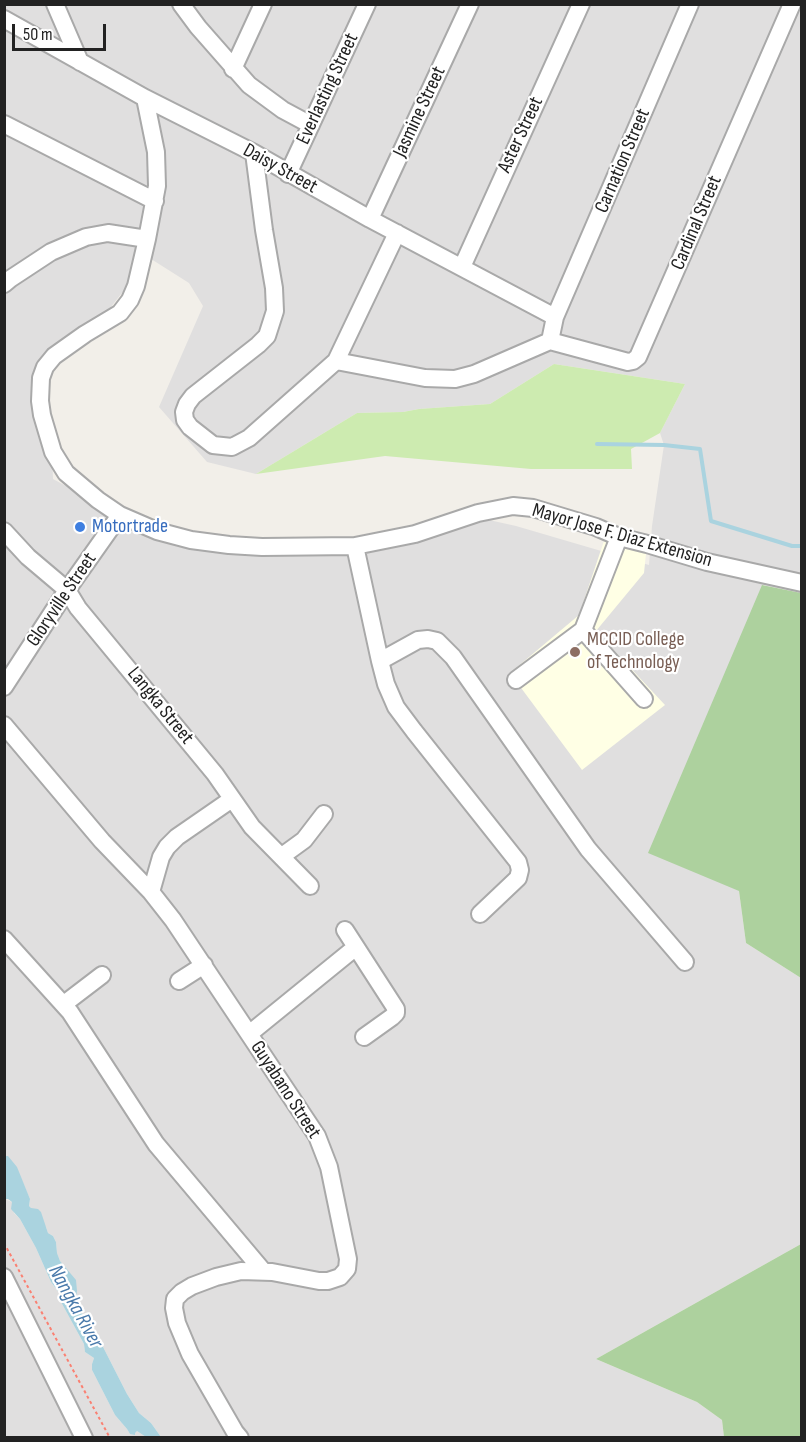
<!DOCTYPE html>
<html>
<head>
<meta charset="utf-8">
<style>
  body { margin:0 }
  #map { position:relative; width:806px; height:1442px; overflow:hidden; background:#f2efe9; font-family:"Sofia Sans Condensed",sans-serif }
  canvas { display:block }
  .frame { position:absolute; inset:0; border:6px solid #222; pointer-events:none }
  .scale { position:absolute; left:12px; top:24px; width:94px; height:27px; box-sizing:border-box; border:3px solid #222; border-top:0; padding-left:8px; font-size:18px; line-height:21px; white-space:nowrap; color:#222; -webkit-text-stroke:4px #fff; paint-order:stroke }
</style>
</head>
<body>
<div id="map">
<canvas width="806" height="1442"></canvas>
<div class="frame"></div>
<div class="scale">50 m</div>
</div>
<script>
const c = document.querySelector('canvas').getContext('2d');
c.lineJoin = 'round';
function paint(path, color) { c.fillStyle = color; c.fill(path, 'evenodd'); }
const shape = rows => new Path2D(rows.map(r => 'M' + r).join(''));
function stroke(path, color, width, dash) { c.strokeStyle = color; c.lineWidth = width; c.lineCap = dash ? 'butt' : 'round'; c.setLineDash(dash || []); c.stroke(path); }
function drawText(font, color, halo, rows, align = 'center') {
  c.font = font + ' "Sofia Sans Condensed",sans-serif'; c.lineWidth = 4.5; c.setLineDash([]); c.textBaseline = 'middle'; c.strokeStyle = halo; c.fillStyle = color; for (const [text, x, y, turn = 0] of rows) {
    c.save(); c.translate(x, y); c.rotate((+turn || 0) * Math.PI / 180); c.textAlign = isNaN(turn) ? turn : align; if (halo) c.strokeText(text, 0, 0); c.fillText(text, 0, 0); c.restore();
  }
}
paint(shape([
  [5,5,801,5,801,593,763,585,739,891,746,943,801,978,801,1244,596,1359,697,1402,722,1420,724,1437,161,1437,151,1423,139,1413,127,1394,100,1341,81,1312,78,1301,60,1261,57,1253,56,1242,53,1236,48,1233,46,1227,29,1206,30,1199,23,1183,5,1156],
  [140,252,189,283,203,306,159,407,207,462,256,474,357,413,403,412,419,409,490,404,554,364,685,384,660,433,664,445,652,526,649,565,516,526,480,518,357,540,318,542,178,535,120,515,53,479,52,452,41,378,53,346,78,328,103,317,132,280],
  [4,1195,5,1199,12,1202,14,1213,20,1219,36,1248,51,1282,61,1295,61,1302,84,1344,85,1352,94,1358,92,1364,92,1370,115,1415,127,1429,130,1434,137,1431,146,1437,5,1437]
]), '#e0dfdf');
paint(shape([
  [607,532,647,544,644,573,596,631,665,705,582,770,510,673,579,615]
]), '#ffffe5');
paint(shape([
  [554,364,685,384,660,433,631,449,632,469,531,469,385,456,256,474,357,413,403,412,419,409,490,404]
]), '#cdebb0');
paint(shape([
  [762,585,801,593,801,978,746,943,739,891,648,853],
  [801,1244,801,1437,724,1437,722,1420,697,1402,596,1359]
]), '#add19e');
paint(shape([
  [5,1156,8,1156,17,1167,30,1199,29,1206,31,1208,38,1209,41,1212,48,1233,53,1236,56,1242,57,1253,60,1261,76,1280,77,1291,76,1298,78,1301,81,1312,100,1341,127,1394,139,1413,151,1423,161,1437,146,1437,137,1431,135,1433,135,1435,130,1434,127,1429,115,1415,92,1370,92,1364,94,1358,85,1352,84,1344,61,1302,61,1295,51,1282,36,1248,20,1219,11,1209,12,1202,8,1199,5,1199]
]), '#aad3df');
stroke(shape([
  [597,444,664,445,700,449,711,521,792,546,802,546]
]), '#aad3df', 4);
const minor = shape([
  [55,4,80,62],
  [181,4,198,27,249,85,283,110,311,125],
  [4,19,145,98,254,153,370,219,555,317],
  [233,69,263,4],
  [145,98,156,152,157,186,147,239,136,286,130,300,120,313,85,334,54,356,45,367,41,378,40,401,42,415,53,452,66,473,98,500,120,515,157,531,191,540,229,545,262,547,355,546,415,534,478,513,513,506,533,508,596,527,619,537,647,544,707,562,802,583],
  [4,124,155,201],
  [254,153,264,230,274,288,275,311,267,336,258,345,193,396,187,404,184,412,185,420,190,427,213,445,232,447,249,438,336,361,397,233],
  [288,174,367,4],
  [370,219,470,4],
  [462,267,581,4],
  [4,284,10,279,51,252,86,237,108,233,147,239],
  [550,341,628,362,633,361,638,357,792,4],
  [336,361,425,378,455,379,474,374,550,341,555,317,690,4],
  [4,531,28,557,67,590,78,608,215,774,252,827,310,886],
  [355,546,380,661,386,684,396,707,414,731,518,862,520,870,518,878,480,914],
  [583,630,644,699],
  [380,661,418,640,428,639,437,641,453,657,588,849,685,962],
  [516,680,583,630,619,537],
  [4,687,67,590,120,515],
  [4,725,102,841,151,892,173,920,317,1136,329,1167,348,1259,347,1269,340,1277,328,1281,319,1281,272,1272,241,1271,216,1277,192,1286,182,1292,175,1299,174,1308,177,1323,190,1354,235,1432,240,1438],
  [282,856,304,840,324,814],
  [151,892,161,857,167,847,177,837,232,799],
  [345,930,396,1009,396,1013,392,1017,364,1037],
  [4,939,70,1012,156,1144,263,1271],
  [179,981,204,965],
  [64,1004,102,975],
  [249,1034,356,947],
  [4,1277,84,1438]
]);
stroke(minor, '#a9a9a9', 20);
stroke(shape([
  [4,1243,110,1438]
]), '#fa8072', 2, [3, 3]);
stroke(minor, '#fff', 16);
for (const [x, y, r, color] of [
  [80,527,6,"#3f7fe0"],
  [575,652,6,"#8d6e63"]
]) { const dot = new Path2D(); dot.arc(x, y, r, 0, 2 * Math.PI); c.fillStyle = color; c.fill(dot); stroke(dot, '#fff', 2); }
drawText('20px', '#222', '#fff', [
  ["Everlasting Street",328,89,-65],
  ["Jasmine Street",420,112,-65],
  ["Aster Street",521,135,-65],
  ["Carnation Street",623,161,-67],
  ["Daisy Street",280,169,29],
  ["Cardinal Street",697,223,-67],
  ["Mayor Jose F. Diaz Extension",622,536,16],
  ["Gloryville Street",62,600,-56],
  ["Langka Street",160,706,51],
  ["Guyabano Street",285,1090,57]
]);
drawText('20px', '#366cbe', '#fff', [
  ["Motortrade",92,527]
], 'left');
drawText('20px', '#785e54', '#fff', [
  ["MCCID College",587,640],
  ["of Technology",587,663]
], 'left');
drawText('italic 21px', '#4a7aab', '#fff', [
  ["Nangka River",75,1307,61]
]);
</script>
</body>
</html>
